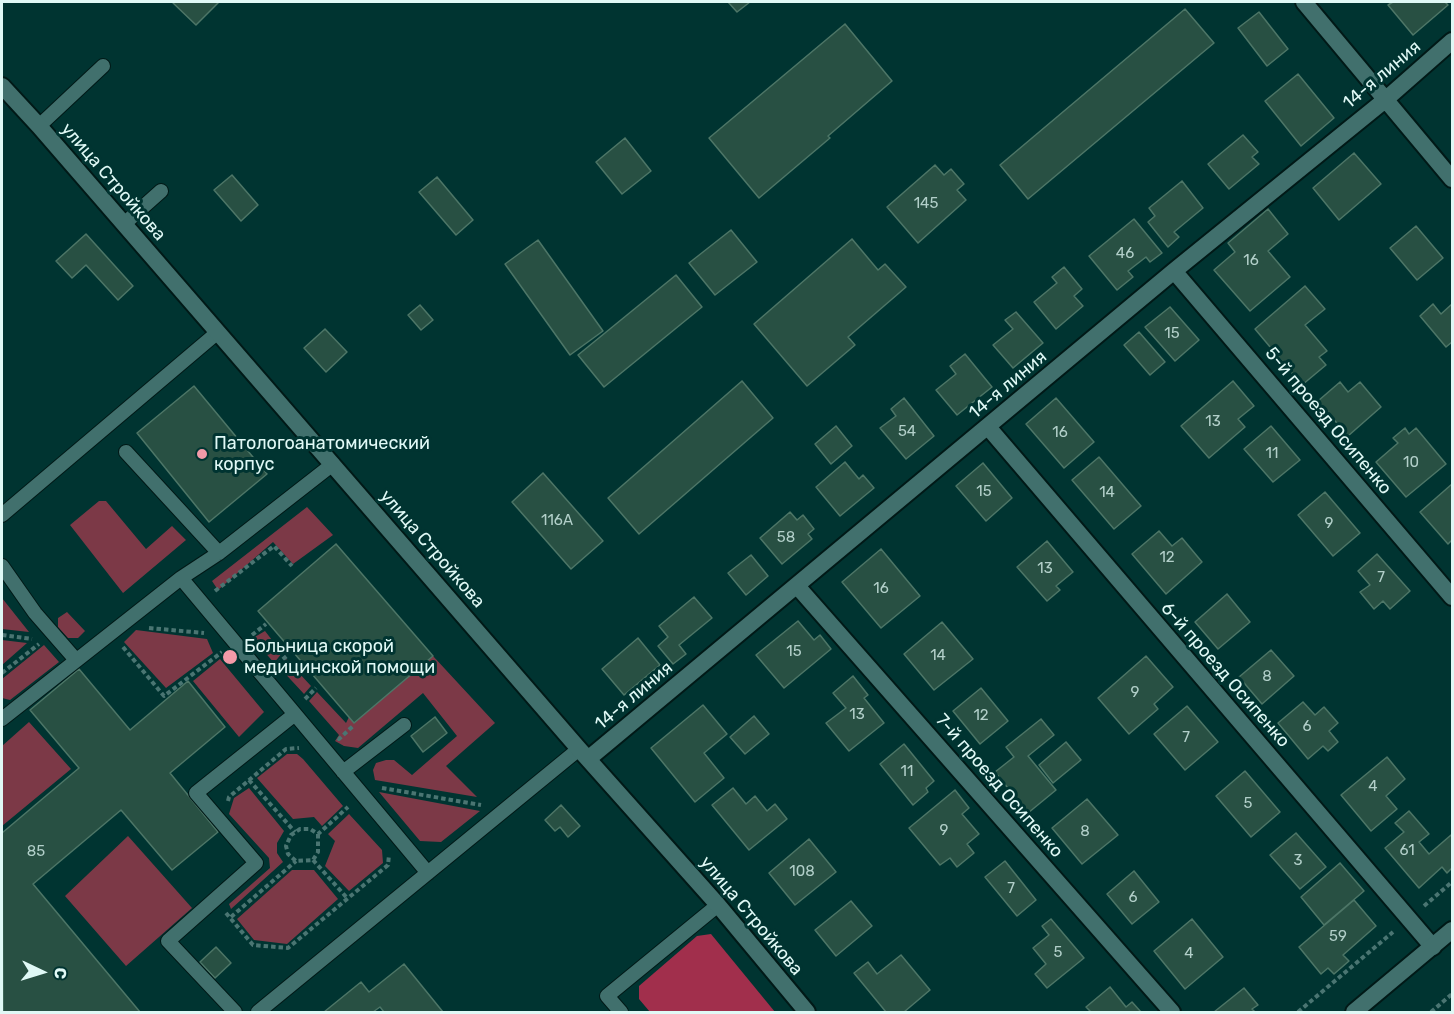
<!DOCTYPE html>
<html>
<head>
<meta charset="utf-8">
<style>
  body { margin:0 }
  #map { position:relative; width:1454px; height:1014px; overflow:hidden; background:#003431; font-family:Rubik,sans-serif }
  canvas { display:block }
  .frame { position:absolute; inset:0; border:3px solid #e0f9f6; pointer-events:none }
  .north { position:absolute; left:12px; top:942px; width:60px; height:60px; -webkit-text-stroke:4px #003431; paint-order:stroke; rotate:94deg; font-size:16px; font-weight:700; line-height:24px; text-align:center; color:#e0f9f6 }
  .north::after { content:''; display:block; margin:auto; width:21px; height:27px; background:#e0f9f6; clip-path:polygon(50% 0,100% 100%,50% 72%,0 100%) }
</style>
</head>
<body>
<div id="map">
<canvas width="1454" height="1014"></canvas>
<div class="frame"></div>
<div class="north">С</div>
</div>
<script>
const c = document.querySelector('canvas').getContext('2d');
c.lineJoin = 'round';
function paint(path, color) { c.fillStyle = color; c.fill(path, 'evenodd'); }
const shape = rows => new Path2D(rows.map(r => 'M' + r).join(''));
function stroke(path, color, width, dash) { c.strokeStyle = color; c.lineWidth = width; c.lineCap = dash ? 'butt' : 'round'; c.setLineDash(dash || []); c.stroke(path); }
function drawText(font, color, halo, rows, align = 'center') {
  c.font = font + ' Rubik,sans-serif'; c.lineWidth = 6; c.setLineDash([]); c.textBaseline = 'middle'; c.strokeStyle = halo; c.fillStyle = color; for (const [text, x, y, turn = 0] of rows) {
    c.save(); c.translate(x, y); c.rotate((+turn || 0) * Math.PI / 180); c.textAlign = isNaN(turn) ? turn : align; if (halo) c.strokeText(text, 0, 0); c.fillText(text, 0, 0); c.restore();
  }
}
paint(shape([
  [99,501,106,501,146,549,172,526,186,540,123,593,70,525],
  [307,507,333,535,293,564,273,542,218,590,212,581],
  [2,598,29,632,2,629],
  [67,612,85,631,78,638,68,638,58,627,58,618],
  [136,630,207,639,213,653,166,688,124,642],
  [265,631,282,653,274,663,253,638],
  [2,640,27,643,2,665],
  [44,645,59,662,10,700,2,698,2,679],
  [433,656,495,723,446,766,477,797,375,780,373,770,376,763,386,760,394,760,412,775,457,736,423,693,358,748,344,746,335,741,339,735,309,701,317,692,346,723,349,717],
  [220,659,264,712,239,737,193,681],
  [286,659,311,686,304,694,279,667],
  [29,722,71,769,2,826,2,746],
  [287,754,297,754,303,759,343,806,322,826,314,817,293,819,257,778],
  [249,788,284,831,277,843,277,853,283,862,231,909,229,904,270,868,269,858,229,814,234,798],
  [379,792,480,811,441,842,420,841],
  [349,814,382,850,383,863,349,891,325,866,335,841,328,834],
  [128,836,192,908,126,966,65,896],
  [292,870,314,870,338,899,287,944,254,940,237,919]
]), '#7c3947');
paint(shape([
  [711,934,775,1012,650,1012,639,999,639,986,697,936]
]), '#a12f4c');
const building = shape([
  [172,2,219,2,196,25,172,2],
  [728,2,750,2,737,12,728,2],
  [1393,2,1445,2,1448,5,1413,35,1388,5,1393,2],
  [1185,9,1214,43,1028,199,1000,165,1185,9],
  [1259,12,1288,49,1267,66,1238,28,1259,12],
  [845,24,892,81,828,136,830,138,759,198,709,138,845,24],
  [1298,74,1334,118,1301,146,1265,101,1298,74],
  [1243,135,1258,152,1252,157,1259,164,1229,189,1208,164,1243,135],
  [625,138,651,171,622,194,596,162,625,138],
  [1354,153,1381,184,1339,220,1313,188,1354,153],
  [935,165,944,175,951,169,964,184,957,190,966,200,918,243,887,207,935,165],
  [232,175,258,205,241,221,214,190,232,175],
  [437,177,473,220,456,235,419,192,437,177],
  [1182,181,1203,208,1174,232,1179,237,1168,247,1148,222,1155,216,1149,208,1182,181],
  [1268,209,1288,234,1268,251,1290,277,1250,311,1214,270,1235,252,1228,243,1268,209],
  [1134,219,1162,253,1150,262,1146,257,1128,271,1133,277,1117,290,1089,256,1134,219],
  [1416,226,1443,258,1417,280,1390,248,1416,226],
  [731,230,757,262,715,295,689,263,731,230],
  [86,234,133,286,118,300,86,265,72,278,56,261,86,234],
  [852,239,878,270,885,264,906,287,848,337,855,345,807,386,754,324,852,239],
  [538,240,603,331,570,355,505,264,538,240],
  [1064,267,1082,289,1074,296,1083,306,1056,329,1034,302,1057,283,1052,277,1064,267],
  [676,275,702,307,604,387,578,355,676,275],
  [1305,286,1325,309,1305,325,1327,351,1319,357,1326,365,1302,385,1255,329,1305,286],
  [1433,304,1441,314,1452,304,1452,342,1446,347,1420,316,1433,304],
  [420,305,433,320,421,330,408,315,420,305],
  [1170,307,1199,340,1175,361,1145,327,1170,307],
  [1016,312,1043,343,1013,368,993,345,1013,329,1005,320,1016,312],
  [325,329,347,352,326,372,304,348,325,329],
  [1139,332,1165,362,1150,375,1124,345,1139,332],
  [965,354,992,387,957,415,936,390,956,374,950,366,965,354],
  [742,381,773,418,639,534,608,498,742,381],
  [1233,381,1254,406,1238,419,1245,427,1209,458,1181,426,1233,381],
  [1340,382,1348,392,1360,382,1381,407,1348,436,1318,401,1340,382],
  [194,386,267,474,209,522,137,433,194,386],
  [904,398,934,436,906,459,880,428,896,416,891,409,904,398],
  [1056,398,1094,442,1064,468,1026,424,1056,398],
  [836,426,852,446,831,464,815,444,836,426],
  [1271,426,1300,460,1273,482,1244,449,1271,426],
  [1405,428,1409,434,1416,428,1446,464,1406,497,1376,462,1398,443,1393,438,1405,428],
  [1099,457,1141,506,1114,529,1072,480,1099,457],
  [845,462,859,479,863,475,874,488,840,516,816,487,845,462],
  [983,463,1012,498,986,521,956,486,983,463],
  [543,473,603,541,571,569,512,502,543,473],
  [1452,484,1452,540,1448,544,1420,512,1452,484],
  [1325,492,1360,533,1333,556,1298,515,1325,492],
  [790,512,797,520,803,515,814,529,808,534,812,539,782,564,760,538,790,512],
  [1159,531,1172,546,1182,538,1202,562,1166,594,1132,554,1159,531],
  [1047,541,1073,572,1056,586,1060,590,1047,601,1017,567,1047,541],
  [336,544,433,656,354,723,258,611,336,544],
  [881,549,920,596,881,628,842,582,881,549],
  [1377,554,1410,591,1390,609,1383,601,1374,609,1360,592,1370,585,1358,571,1377,554],
  [751,555,768,576,746,595,728,573,751,555],
  [1227,594,1250,622,1218,649,1195,622,1227,594],
  [694,597,712,618,679,645,686,654,673,664,658,646,668,637,659,626,694,597],
  [798,621,814,640,820,635,831,649,784,688,756,655,798,621],
  [942,622,973,659,934,690,904,654,942,622],
  [638,638,660,665,624,695,602,669,638,638],
  [1271,650,1294,676,1262,704,1239,677,1271,650],
  [1146,656,1173,687,1154,704,1158,709,1129,734,1098,698,1146,656],
  [79,669,130,730,188,681,225,727,170,773,218,832,172,870,121,810,33,884,140,1012,3,1012,2,833,79,768,30,710,79,669],
  [853,676,868,695,864,698,884,723,849,751,826,723,846,708,833,693,853,676],
  [981,688,1008,721,980,744,953,711,981,688],
  [1303,702,1315,715,1324,707,1338,723,1329,731,1338,742,1328,751,1323,746,1308,759,1278,723,1303,702],
  [703,705,727,734,704,753,724,778,695,802,651,748,703,705],
  [1187,706,1218,742,1185,770,1154,734,1187,706],
  [754,716,769,734,745,754,730,737,754,716],
  [435,717,447,733,423,752,411,736,435,717],
  [1041,719,1054,735,1028,756,1056,790,1028,813,995,772,1014,757,1006,747,1041,719],
  [1066,742,1081,760,1053,783,1039,765,1066,742],
  [904,744,934,781,926,788,928,792,913,805,880,764,904,744],
  [1387,757,1405,779,1386,796,1397,809,1371,831,1341,795,1387,757],
  [1245,771,1280,812,1251,837,1216,796,1245,771],
  [733,788,746,804,755,796,767,811,775,804,787,819,749,850,712,805,733,788],
  [955,790,969,808,962,814,979,834,967,844,974,853,957,867,950,858,940,865,909,828,955,790],
  [1087,799,1118,835,1082,864,1052,828,1087,799],
  [561,805,580,826,568,837,560,827,555,831,545,820,561,805],
  [1409,811,1429,834,1419,842,1429,854,1451,835,1452,837,1452,868,1447,873,1442,867,1419,888,1385,848,1404,832,1395,823,1409,811],
  [1296,833,1326,867,1300,889,1270,855,1296,833],
  [809,839,836,872,795,905,769,873,809,839],
  [1005,861,1036,900,1017,916,985,877,1005,861],
  [1340,863,1364,891,1324,925,1301,897,1340,863],
  [1134,871,1159,902,1132,924,1107,894,1134,871],
  [1354,900,1376,926,1343,955,1349,961,1334,974,1328,968,1321,974,1299,947,1354,900],
  [851,901,872,926,836,956,815,930,851,901],
  [1051,919,1084,958,1047,988,1035,974,1046,964,1033,948,1049,935,1042,926,1051,919],
  [1192,919,1223,957,1185,989,1154,951,1192,919],
  [216,947,231,963,215,978,200,962,216,947],
  [901,955,930,990,904,1012,886,1012,854,973,868,962,877,974,901,955],
  [404,964,443,1012,384,1012,380,1007,373,1012,324,1012,361,982,369,992,404,964],
  [1110,987,1126,1007,1132,1002,1141,1012,1091,1012,1086,1007,1110,987],
  [1244,988,1258,1005,1252,1009,1255,1012,1214,1012,1244,988]
]);
paint(building, '#285043');
stroke(building, '#4d7667', 1.5);
const service = shape([
  [39,126,103,66],
  [124,224,161,191],
  [126,452,219,553],
  [2,515,218,332],
  [2,566,35,613,76,660],
  [181,578,428,873],
  [2,719,181,578,219,553,333,464],
  [343,772,404,725],
  [235,1012,168,941,256,863,196,793,295,714],
  [258,1012,579,749],
  [621,1012,607,996,718,905]
]);
const minor = shape([
  [1304,2,1452,179],
  [2,86,39,126,579,749,718,905,807,1012],
  [1174,271,1452,597],
  [988,427,1433,947],
  [797,586,1172,1012],
  [588,759,1174,271,1385,100,1452,41]
]);
const tertiary = shape([
  [1354,1012,1452,930]
]);
stroke(service, '#011917', 16);
stroke(minor, '#011917', 20);
stroke(tertiary, '#011917', 20);
stroke(shape([
  [215,591,274,546,292,566],
  [149,628,204,633],
  [2,635,32,639],
  [252,635,266,624],
  [123,647,164,696,222,652],
  [277,664,288,655],
  [2,673,39,644],
  [305,699,316,688],
  [338,738,339,739,353,726],
  [249,780,295,832],
  [382,788,481,805],
  [228,801,229,797,286,749,299,748],
  [318,834,318,852,313,860,296,861,288,854,286,846,291,835,300,829,310,829,318,834,348,807],
  [313,860,348,899],
  [1424,906,1452,882],
  [226,913,253,945,288,948,388,865,389,855],
  [231,917,296,861],
  [1298,1012,1393,932],
  [1431,1012,1452,994]
]), '#4a7572', 4, [4.5, 3]);
stroke(service, '#41706d', 14);
stroke(minor, '#41706d', 16);
stroke(tertiary, '#41706d', 16);
for (const [x, y, r, color] of [
  [202,454,6,"#f39aa8"],
  [230,657,8,"#f39aa8"]
]) { const dot = new Path2D(); dot.arc(x, y, r, 0, 2 * Math.PI); c.fillStyle = color; c.fill(dot); stroke(dot, '#003431', 2); }
drawText('15px', '#b2cfc9', null, [
  ["145",926,204],
  ["46",1125,254],
  ["16",1251,261],
  ["15",1172,334],
  ["13",1213,422],
  ["54",907,432],
  ["16",1060,433],
  ["11",1272,454],
  ["10",1411,463],
  ["15",984,492],
  ["14",1107,493],
  ["116А",557,521],
  ["9",1329,524],
  ["58",786,538],
  ["12",1167,558],
  ["13",1045,569],
  ["7",1381,578],
  ["16",881,589],
  ["15",794,652],
  ["14",938,656],
  ["8",1267,677],
  ["9",1135,693],
  ["13",857,715],
  ["12",981,716],
  ["6",1307,727],
  ["7",1186,738],
  ["11",907,772],
  ["4",1373,787],
  ["5",1248,804],
  ["9",944,831],
  ["8",1085,832],
  ["61",1407,851],
  ["85",36,852],
  ["3",1298,861],
  ["108",802,872],
  ["7",1011,889],
  ["6",1133,898],
  ["59",1338,937],
  ["5",1058,953],
  ["4",1189,954]
]);
drawText('18px', '#e0f9f6', '#003431', [
  ["14-я линия",1382,75,-40],
  ["улица Стройкова",113,182,49],
  ["14-я линия",1008,385,-40],
  ["5-й проезд Осипенко",1328,421,50],
  ["улица Стройкова",432,549,49],
  ["6-й проезд Осипенко",1225,675,49],
  ["14-я линия",634,696,-40],
  ["7-й проезд Осипенко",999,786,49],
  ["улица Стройкова",751,916,50]
]);
drawText('18px', '#e0f9f6', '#003431', [
  ["Патологоанатомический",214,444],
  ["корпус",214,465],
  ["Больница скорой",244,647],
  ["медицинской помощи",244,668]
], 'left');
</script>
</body>
</html>
